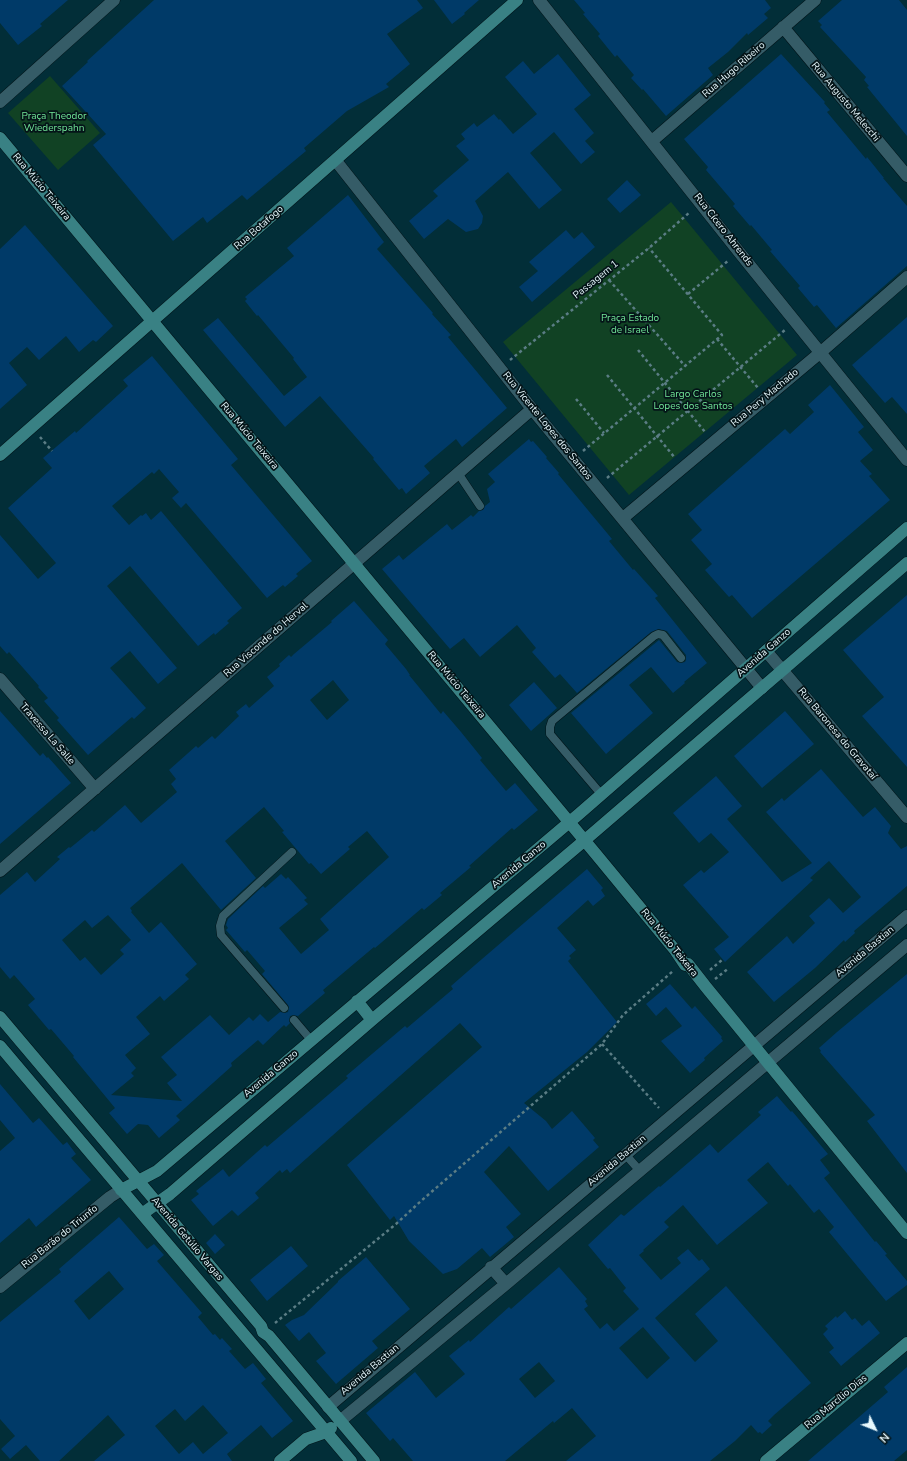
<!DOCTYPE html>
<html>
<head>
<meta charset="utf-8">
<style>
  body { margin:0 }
  #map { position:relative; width:907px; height:1461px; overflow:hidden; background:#022e38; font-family:"Nunito Sans",sans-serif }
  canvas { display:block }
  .north { position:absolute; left:855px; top:1409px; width:40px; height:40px; -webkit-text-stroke:3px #041418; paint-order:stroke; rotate:133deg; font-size:11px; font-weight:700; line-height:16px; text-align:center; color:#e7f8fd }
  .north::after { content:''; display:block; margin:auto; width:14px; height:18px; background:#e7f8fd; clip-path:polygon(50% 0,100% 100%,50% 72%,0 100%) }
</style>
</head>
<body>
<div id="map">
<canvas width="907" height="1461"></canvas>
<div class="north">N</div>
</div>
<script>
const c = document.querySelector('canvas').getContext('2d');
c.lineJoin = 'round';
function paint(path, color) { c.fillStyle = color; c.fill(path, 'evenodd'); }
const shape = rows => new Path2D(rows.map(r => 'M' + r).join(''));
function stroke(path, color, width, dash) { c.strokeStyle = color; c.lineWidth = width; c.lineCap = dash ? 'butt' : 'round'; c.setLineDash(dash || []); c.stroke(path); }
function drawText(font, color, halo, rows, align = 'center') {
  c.font = font + ' "Nunito Sans",sans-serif'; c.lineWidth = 3.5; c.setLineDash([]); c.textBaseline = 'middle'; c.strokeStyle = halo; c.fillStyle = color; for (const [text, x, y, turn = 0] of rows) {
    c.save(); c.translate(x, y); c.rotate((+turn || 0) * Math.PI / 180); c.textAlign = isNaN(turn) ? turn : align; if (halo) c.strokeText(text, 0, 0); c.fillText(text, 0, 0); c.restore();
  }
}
paint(shape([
  [50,76,100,133,58,170,8,113],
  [671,202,797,355,629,495,503,342]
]), '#114224');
paint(shape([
  [0,0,68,0,40,24,42,26,18,45,0,23],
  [154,0,417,0,423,8,387,34,410,64,386,84,389,87,347,111,304,148,306,151,247,200,242,195,207,223,203,217,173,241,93,145,106,134,62,86,88,62,87,61],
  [434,0,479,0,464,13,465,14,452,24],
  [574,0,765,0,771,8,764,14,768,18,748,35,747,33,728,52,708,68,713,75,666,116,643,89,642,90,631,78,634,75,617,55,615,57,598,36,600,34,583,14,585,13],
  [842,0,899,0,907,10,907,136,867,87,869,86,864,80,866,77,820,27,822,25,818,21],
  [558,54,591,95,574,109,594,133,585,141,595,152,581,164,554,132,530,153,562,190,539,209,508,172,475,201,483,216,482,223,478,229,466,232,448,219,424,239,409,221,438,196,433,191,469,160,456,146,465,139,461,134,474,123,477,127,494,114,499,120,500,119,513,134,537,114,505,77,523,61,534,74],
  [781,54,825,102,824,103,830,110,827,112,866,159,867,157,884,178,883,178,907,206,907,266,836,328,817,305,814,307,798,288,800,286,770,251,772,250,751,225,750,226,733,206,735,204,706,170,708,167,684,139],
  [627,180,641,195,620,213,607,199],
  [348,195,384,242,377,249,433,313,432,314,451,335,448,337,507,408,462,447,456,439,424,466,430,473,406,494,402,488,399,490,373,459,374,458,320,396,285,427,203,330,218,318,284,396,307,377,293,359,294,358,258,315,257,316,245,301,247,299,245,297,294,256,287,248],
  [25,225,113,326,96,342,93,340,79,352,66,336,39,360,27,347,9,363,27,385,0,409,0,249],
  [566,230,574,239,582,232,595,247,532,302,519,287,538,271,529,262],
  [907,317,907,414,892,397,885,403,852,365],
  [152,356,238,459,231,465,312,561,296,574,298,576,285,587,283,585,267,598,186,503,181,508,172,498,179,492,159,469,154,474,152,472,112,506,129,525,141,515,142,516,146,513,151,520,161,511,242,608,227,621,229,623,215,635,214,633,198,646,130,566,107,586,177,668,158,684,130,651,110,668,146,708,134,719,132,717,88,755,57,720,59,718,44,701,48,698,38,687,39,686,9,652,7,654,0,646,0,535,38,579,56,563,8,508,52,468,43,458,75,431,76,433,128,386,123,380],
  [830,385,864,427,858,432,873,450,860,461,872,474,869,476,890,500,752,618,732,595,729,597,705,570,712,564,691,540,702,530,688,514,785,429,790,434,814,412,808,405],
  [529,439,531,442,533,441,547,457,546,458,559,473,558,474,612,539,609,541,633,570,634,569,658,596,655,598,707,663,684,682,685,683,673,693,651,667,629,685,653,713,606,754,571,713,659,640,677,662,681,663,685,662,686,660,686,655,667,631,659,629,651,632,577,693,560,674,555,678,532,652,536,648,517,625,480,657,464,638,450,649,382,569,399,555,403,560,447,524,452,530,471,515,473,517,479,511,483,510,485,506,490,502,487,489,495,482,488,474],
  [907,595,907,767,862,716,884,697,843,650],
  [354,601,388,640,385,644,406,669,410,675,409,675,441,714,443,711,461,732,482,758,480,760,506,791,515,783,538,810,514,830,512,828,469,866,471,867,440,893,442,895,424,910,422,908,375,948,374,947,323,990,325,993,298,1016,293,1015,290,1016,289,1021,290,1023,286,1027,284,1025,263,1045,258,1040,231,1063,232,1066,176,1116,180,1120,159,1138,148,1125,138,1124,127,1134,109,1113,115,1108,73,1057,74,1056,51,1029,49,1030,28,1005,35,999,14,975,10,979,0,967,0,895,27,872,35,882,60,859,57,857,69,847,70,848,75,844,92,830,94,832,125,805,141,823,177,792,171,784,176,779,169,770,196,746,198,748,212,736,215,739,239,716,236,712,246,704,249,708,274,686,267,677,280,666,279,664,289,655,291,657,294,654,332,622,331,621],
  [333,680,349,700,327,720,310,700],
  [264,807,284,831,282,832,309,864,311,863,321,874,350,849,348,847,367,831,389,857,320,919,329,930,301,954,279,928,308,904,304,900,307,898,288,877,286,879,281,874,265,888,263,886,228,919,226,925,228,928,226,930,245,952,247,950,265,971,262,974,288,1005,289,1007,288,1012,285,1013,280,1012,268,1022,260,1014,253,1021,249,1017,229,1035,210,1015,161,1057,177,1075,167,1083,182,1101,111,1095,134,1076,131,1073,136,1068,125,1055,150,1034,136,1017,160,996,164,1001,189,979,185,975,197,964,161,922,149,933,131,912,132,911,130,908,182,863,221,910,256,878,225,841],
  [108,915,131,940,120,950,124,954,101,975,85,957,80,961,62,940,85,920,92,928],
  [534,682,557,708,531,731,509,705],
  [0,711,40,756,43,753,47,758,48,757,71,783,0,844],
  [785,711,814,744,762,788,734,756],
  [821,769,863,817,875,807,891,826,888,833,901,849,907,846,907,886,854,931,855,933,845,942,844,940,815,968,774,1002,747,972,787,936,793,944,815,923,809,916,829,898,843,913,861,897,829,861,810,878,813,880,725,962,714,949,729,937,683,885,701,870,704,873,729,852,711,833,699,843,673,813,716,776,742,806,727,819,782,882,812,863,766,812,782,798,784,801],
  [587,869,603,888,601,890,605,896,593,906,588,900,557,928,576,950,569,956,571,958,568,961,617,1022,587,1052,524,1103,546,1121,552,1129,572,1111,595,1138,593,1140,599,1147,548,1191,509,1146,484,1172,521,1214,506,1227,514,1237,490,1257,482,1248,457,1269,443,1274,409,1241,394,1216,390,1220,347,1165,482,1047,460,1023,290,1173,287,1169,282,1173,280,1170,255,1193,259,1198,238,1216,232,1210,213,1226,191,1200,199,1194,196,1191,223,1169,229,1177,265,1145,267,1147,348,1078,346,1076,405,1026,407,1028,453,989,451,986,475,965],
  [907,974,907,1173,867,1121,875,1115,820,1052,821,1051,819,1048,837,1032],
  [670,984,692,1009,695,1006,722,1037,721,1038,723,1041,704,1058,705,1060,690,1073,661,1041,682,1026,666,1007,656,1016,646,1004],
  [0,1084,33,1123,39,1118,63,1145,67,1142,76,1154,71,1158,91,1180,36,1227,29,1218,0,1243,0,1151,15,1138,0,1120],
  [777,1096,791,1112,792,1111,828,1154,820,1160,830,1173,824,1178,875,1242,876,1241,887,1254,885,1255,907,1281,907,1285,886,1301,829,1232,834,1227,819,1209,814,1213,790,1184,788,1186,768,1162,747,1180,768,1203,717,1245,683,1205,664,1222,669,1227,643,1250,644,1251,639,1255,661,1280,681,1263,677,1258,688,1249,699,1261,702,1259,710,1269,655,1318,695,1362,718,1341,695,1314,726,1286,811,1383,774,1415,768,1421,772,1425,762,1434,760,1432,758,1433,751,1425,735,1441,710,1461,566,1461,596,1436,572,1408,554,1423,553,1421,505,1461,413,1461,393,1438,390,1441,366,1413,415,1372,436,1398,465,1374,449,1356,469,1340,470,1342,509,1307,511,1309,559,1267,587,1299,585,1301,588,1306,584,1309,600,1329,607,1323,614,1331,639,1309,623,1291,626,1288,610,1268,608,1269,588,1245,621,1214,624,1216,659,1186,660,1187,710,1144,718,1153,761,1115,758,1112],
  [643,1327,670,1358,647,1379,619,1348],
  [539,1362,555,1381,535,1398,519,1379],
  [119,1217,147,1249,154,1244,164,1255,157,1261,202,1313,198,1317,213,1335,215,1334,220,1340,222,1338,232,1349,229,1351,245,1369,253,1363,266,1379,261,1383,293,1421,272,1438,261,1425,227,1454,232,1461,94,1461,125,1435,108,1415,59,1461,40,1461,26,1445,10,1459,1,1449,15,1436,0,1419,0,1322,61,1272,59,1269],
  [109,1271,124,1289,89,1320,74,1301],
  [203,1405,228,1433,203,1454,193,1442,179,1454,155,1426,175,1409,185,1421],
  [215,1234,225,1245,215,1254,206,1243],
  [291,1246,308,1266,267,1301,250,1280],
  [366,1257,410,1309,372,1341,378,1348,336,1384,316,1361,326,1353,309,1332,299,1341,285,1325,292,1320,304,1315,338,1282,338,1281],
  [845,1311,852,1320,855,1318,862,1326,869,1320,880,1333,841,1366,829,1352,834,1348,823,1334,828,1329,825,1326,836,1316,837,1318],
  [907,1367,907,1450,894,1461,808,1461,888,1392,884,1387]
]), '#003a68');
const lane = shape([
  [458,473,480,506],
  [601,794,550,734,550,727,552,721,654,636,658,634,663,635,681,658],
  [284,1008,221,935,220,926,223,916,292,852],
  [294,1020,311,1040],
  [625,1154,640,1171]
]);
const street = shape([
  [539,0,739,252,907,460],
  [783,27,907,176],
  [0,102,114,0],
  [652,141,815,0],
  [336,161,532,409,762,688],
  [623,518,821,352,907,277],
  [766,651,907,817],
  [0,679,95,789],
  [0,871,532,409],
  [491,1267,506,1284],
  [0,1287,110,1197,121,1190],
  [328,1407,907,916],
  [340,1421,506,1284,907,945]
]);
const secondary = shape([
  [0,138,595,853,675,950,685,965,688,964,706,987,907,1233],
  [0,455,517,0],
  [357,1001,372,1020],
  [0,1017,261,1326,263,1332,269,1336,374,1461],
  [0,1046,351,1461],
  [121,1190,157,1171,579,814,907,528],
  [142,1214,170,1194,372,1020,585,840,907,563],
  [280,1461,306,1439,326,1432,331,1428],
  [766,1461,907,1343]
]);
stroke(lane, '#021419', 9);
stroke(street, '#021419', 13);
stroke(secondary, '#021419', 13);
stroke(shape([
  [609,280,685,366],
  [688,294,729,260],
  [717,339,758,388],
  [638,350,705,432],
  [510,360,649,248,690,212],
  [607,375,675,458],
  [576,399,604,433],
  [40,437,52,451],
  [583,451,722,335,649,248],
  [607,478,785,330],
  [710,970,722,960],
  [715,979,729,968],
  [602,1044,659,1108],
  [275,1323,396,1224,421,1201,602,1044,623,1015,673,971]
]), '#5b7d85', 2.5, [3, 3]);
stroke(lane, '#355c67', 8);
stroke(street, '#355c67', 12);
stroke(secondary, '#398184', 12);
drawText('10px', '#e7f8fd', '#041418', [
  ["Rua Hugo Ribeiro",734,70,-41],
  ["Rua Augusto Melecchi",845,102,50],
  ["Rua Múcio Teixeira",41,187,50],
  ["Rua Botafogo",259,228,-41],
  ["Rua Cícero Ahrends",723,230,52],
  ["Passagem 1",596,280,-39],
  ["Rua Pery Machado",765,398,-40],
  ["Rua Vicente Lopes dos Santos",547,426,51],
  ["Rua Múcio Teixeira",249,436,50],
  ["Rua Visconde do Herval",266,640,-41],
  ["Avenida Ganzo",764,653,-41],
  ["Rua Múcio Teixeira",456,685,50],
  ["Travessa La Salle",47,734,49],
  ["Rua Baronesa do Gravataí",837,734,50],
  ["Avenida Ganzo",519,865,-40],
  ["Rua Múcio Teixeira",669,943,51],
  ["Avenida Bastian",865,952,-40],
  ["Avenida Ganzo",271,1074,-40],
  ["Avenida Bastian",617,1161,-40],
  ["Rua Barão do Triunfo",60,1237,-39],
  ["Avenida Getúlio Vargas",187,1239,50],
  ["Avenida Bastian",370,1370,-40],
  ["Rua Marcílio Dias",836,1402,-40]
]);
drawText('10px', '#71e497', '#041418', [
  ["Praça Theodor",54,117],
  ["Wiederspahn",54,129],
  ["Praça Estado",630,319],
  ["de Israel",630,331],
  ["Largo Carlos",693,395],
  ["Lopes dos Santos",693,407]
]);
</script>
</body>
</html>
